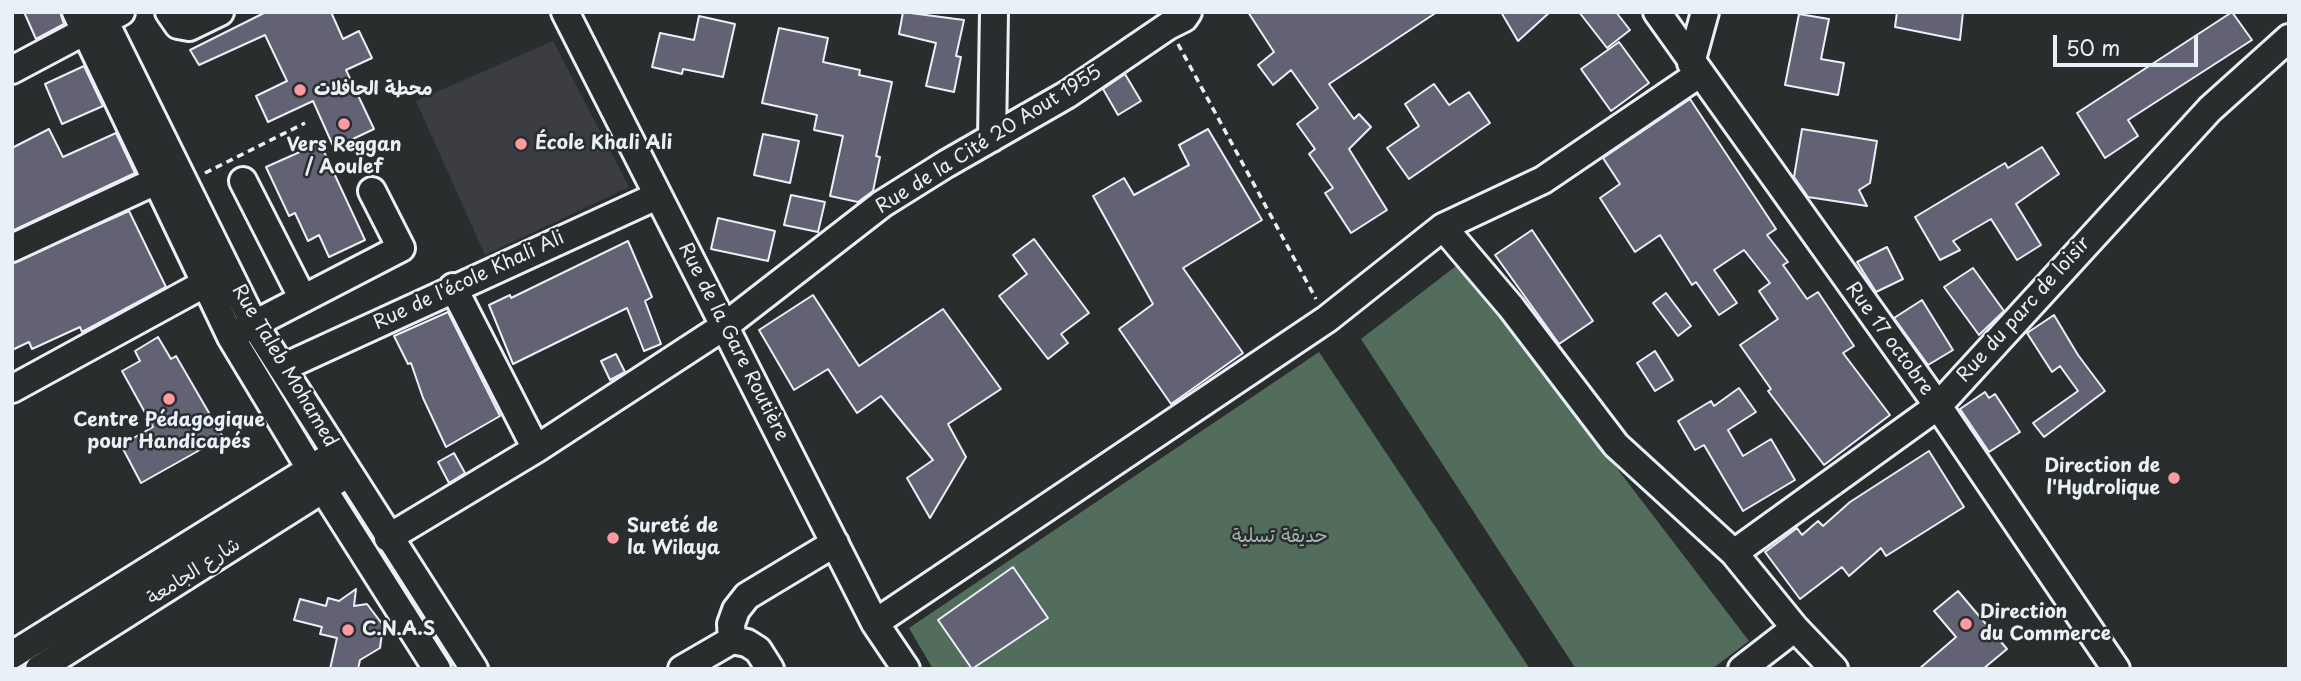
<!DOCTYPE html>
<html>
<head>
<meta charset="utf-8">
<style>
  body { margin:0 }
  #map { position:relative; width:2301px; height:681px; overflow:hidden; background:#2a2d2e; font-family:"Playpen Sans",sans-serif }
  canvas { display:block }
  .frame { position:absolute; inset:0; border:14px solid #e8f1f8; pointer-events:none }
  .scale { position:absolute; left:2053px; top:35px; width:145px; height:32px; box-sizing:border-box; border:4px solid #e8f1f8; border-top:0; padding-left:9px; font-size:21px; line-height:24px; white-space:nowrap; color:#e8f1f8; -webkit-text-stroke:5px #2a2d2e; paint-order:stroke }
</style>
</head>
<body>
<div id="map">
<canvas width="2301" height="681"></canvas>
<div class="frame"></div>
<div class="scale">50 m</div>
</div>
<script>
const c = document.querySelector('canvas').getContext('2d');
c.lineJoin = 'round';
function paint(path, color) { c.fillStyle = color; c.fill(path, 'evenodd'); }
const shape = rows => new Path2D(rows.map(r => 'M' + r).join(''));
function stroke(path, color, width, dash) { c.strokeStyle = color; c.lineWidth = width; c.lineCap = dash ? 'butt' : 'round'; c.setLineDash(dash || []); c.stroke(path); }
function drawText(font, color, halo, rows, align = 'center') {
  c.font = font + ' "Playpen Sans","Playpen Sans Arabic",sans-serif'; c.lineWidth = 5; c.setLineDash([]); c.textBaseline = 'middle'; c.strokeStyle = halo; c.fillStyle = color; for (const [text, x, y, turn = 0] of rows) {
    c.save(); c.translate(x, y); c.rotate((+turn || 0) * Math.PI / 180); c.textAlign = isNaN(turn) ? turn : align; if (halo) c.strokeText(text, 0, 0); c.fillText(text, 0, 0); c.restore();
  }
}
paint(shape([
  [553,41,629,187,485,255,416,101]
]), '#3b3d43');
paint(shape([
  [1460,263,1749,641,1712,669,1576,669,1361,339],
  [1319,352,1530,669,933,669,909,628]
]), '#536d5c');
const building = shape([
  [24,12,60,12,64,24,36,39,24,12],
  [266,12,331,12,343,39,359,31,372,58,346,70,374,129,334,148,313,101,268,122,256,96,287,81,265,35,199,65,190,50,266,12],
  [903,12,964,20,956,56,961,57,954,92,926,86,936,43,899,34,903,12],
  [1248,12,1437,12,1329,84,1354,119,1359,114,1371,127,1349,149,1387,210,1351,233,1325,193,1333,188,1309,154,1315,149,1297,124,1318,108,1291,70,1273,85,1258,65,1274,52,1248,12],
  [1501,12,1550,12,1518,41,1501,12],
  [1579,12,1616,12,1630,30,1607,48,1579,12],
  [1897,12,1963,12,1960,40,1895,27,1897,12],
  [2232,12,2252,40,2128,120,2138,136,2105,158,2077,113,2232,12],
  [1799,14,1829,19,1821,59,1844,63,1838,95,1785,85,1799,14],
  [699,16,735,24,723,77,683,69,682,74,652,67,660,33,694,40,699,16],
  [779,28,828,38,823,62,860,70,859,75,892,82,876,156,880,157,873,191,858,202,830,196,843,136,814,130,817,115,762,103,779,28],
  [1619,42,1649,83,1611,111,1581,69,1619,42],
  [84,66,103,106,62,124,45,84,84,66],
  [1125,74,1141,101,1118,115,1103,89,1125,74],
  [1434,84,1449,105,1469,92,1490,123,1409,179,1387,148,1419,126,1405,104,1434,84],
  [1690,99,1776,229,1767,235,1788,262,1783,265,1807,299,1818,292,1854,346,1843,353,1890,415,1824,465,1768,391,1771,389,1740,345,1778,319,1759,291,1770,283,1744,250,1714,270,1737,303,1719,315,1696,282,1692,285,1660,235,1635,252,1600,198,1620,184,1603,158,1690,99],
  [49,129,63,157,116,133,135,173,12,231,12,148,49,129],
  [1208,129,1262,220,1183,268,1243,353,1171,404,1119,329,1153,304,1093,196,1124,178,1134,195,1189,165,1179,145,1208,129],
  [1802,129,1877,141,1870,183,1859,190,1867,206,1808,197,1794,177,1802,129],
  [763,134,799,141,790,183,754,175,763,134],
  [320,143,365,240,329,257,319,235,308,241,295,213,289,216,266,167,320,143],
  [2042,147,2059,174,2016,204,2041,245,2017,260,1991,219,1953,241,1960,250,1940,260,1915,217,2005,163,2008,168,2042,147],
  [791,195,825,202,818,232,784,225,791,195],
  [129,211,166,287,82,332,80,327,32,349,29,342,12,350,12,263,129,211],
  [718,218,775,231,768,261,711,249,718,218],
  [1532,230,1593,321,1559,344,1495,255,1532,230],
  [1034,239,1089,313,1061,334,1068,343,1048,359,999,296,1027,274,1013,255,1034,239],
  [628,241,652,297,645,301,661,344,644,351,627,308,513,364,489,305,510,295,511,298,628,241],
  [1887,247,1903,279,1876,292,1857,262,1887,247],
  [1973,268,2004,311,1979,335,1944,287,1973,268],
  [1666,293,1691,326,1678,336,1653,303,1666,293],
  [813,295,859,366,943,309,1001,389,948,424,966,457,930,518,907,478,933,460,881,396,857,413,828,369,794,390,759,330,813,295],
  [1922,300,1953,350,1928,365,1894,318,1922,300],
  [448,312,500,416,446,447,423,398,411,363,408,364,394,336,448,312],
  [2054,315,2078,355,2105,391,2044,437,2033,423,2078,391,2060,366,2052,372,2027,333,2054,315],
  [158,337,171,359,176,356,223,437,141,483,121,445,153,427,122,371,140,361,135,351,158,337],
  [1655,351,1673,380,1655,391,1637,363,1655,351],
  [616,354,625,372,610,380,601,361,616,354],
  [1739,388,1756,412,1728,430,1743,456,1771,439,1795,480,1743,511,1704,445,1695,450,1678,421,1711,401,1714,406,1739,388],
  [1985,392,1989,398,1995,394,2020,432,1989,452,1960,409,1985,392],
  [1929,451,1964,507,1886,556,1881,548,1849,576,1842,567,1800,599,1765,552,1797,528,1802,535,1818,521,1823,526,1850,502,1929,451],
  [454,453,465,473,449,483,438,462,454,453],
  [1013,567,1048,618,972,669,938,620,1013,567],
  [356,589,354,606,367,604,383,625,380,648,360,660,358,669,330,669,337,638,320,634,322,627,294,620,300,599,326,606,328,598,339,601,356,589],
  [1958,591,2007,649,1983,669,1919,669,1956,637,1934,611,1958,591]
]);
paint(building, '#626274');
stroke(building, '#e8f1f8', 2);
const minor = shape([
  [76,12,231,337,311,470,437,669],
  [100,12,254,324,474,669],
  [169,12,178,25,189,27,220,12],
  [565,12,875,623,906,669],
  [1657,12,1938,406,2116,669],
  [1691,63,1705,12],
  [12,70,121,12],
  [992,138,994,12],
  [243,181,303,299],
  [1443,227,1511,307,1616,445,1734,553,1795,628,1834,669],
  [12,248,156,181],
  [453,287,536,449],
  [239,332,401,248,372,191],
  [282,368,657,196],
  [12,389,204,284],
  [388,538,536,449,726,325,882,204,946,164,1068,94,1168,26,1184,18,1188,12],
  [1734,553,1938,406,2210,109,2289,38],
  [875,623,1327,319,1443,227,1543,180,1699,74],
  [732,640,731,624,736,610,747,596,835,543],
  [12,655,325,460],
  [39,669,339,479],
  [682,669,732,640,747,643,758,650,770,669],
  [1742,669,1795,628]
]);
stroke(minor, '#e8f1f8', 32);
stroke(shape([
  [1178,44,1316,299],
  [205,173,305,123]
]), '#e8f1f8', 3.5, [7, 5]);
stroke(minor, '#2a2d2e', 26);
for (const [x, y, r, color] of [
  [300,90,7,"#ff9aa2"],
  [344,124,7,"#ff9aa2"],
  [521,144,7,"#ff9aa2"],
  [169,399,7,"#ff9aa2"],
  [2174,478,7,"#ff9aa2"],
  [613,538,7,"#ff9aa2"],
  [1966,624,7,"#ff9aa2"],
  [348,630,7,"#ff9aa2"]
]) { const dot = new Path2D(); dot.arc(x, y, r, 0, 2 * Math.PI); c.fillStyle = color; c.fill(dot); stroke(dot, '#2a2d2e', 2.5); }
drawText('bold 19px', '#e8f1f8', '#2a2d2e', [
  ["محطة الحافلات",314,90],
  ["École Khali Ali",535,144],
  ["Vers Reggan",344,146,"center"],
  ["/ Aoulef",344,168,"center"],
  ["Centre Pédagogique",169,421,"center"],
  ["pour Handicapés",169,443,"center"],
  ["Direction de",2160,467,"right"],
  ["l'Hydrolique",2160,489,"right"],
  ["Sureté de",627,527],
  ["la Wilaya",627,549],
  ["Direction",1980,613],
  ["du Commerce",1980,635],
  ["C.N.A.S",362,630]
], 'left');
drawText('19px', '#e8f1f8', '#2a2d2e', [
  ["Rue de la Cité 20 Aout 1955",989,140,-32],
  ["Rue de l'école Khali Ali",469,281,-25],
  ["Rue du parc de loisir",2024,310,-48],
  ["Rue 17 octobre",1889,339,54],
  ["Rue de la Gare Routière",733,342,63],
  ["Rue Taleb Mohamed",284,366,59],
  ["شارع الجامعة",194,572,-33]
]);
drawText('19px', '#a5b6b2', '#2a2d2e', [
  ["حديقة تسلية",1280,537]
]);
</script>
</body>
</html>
